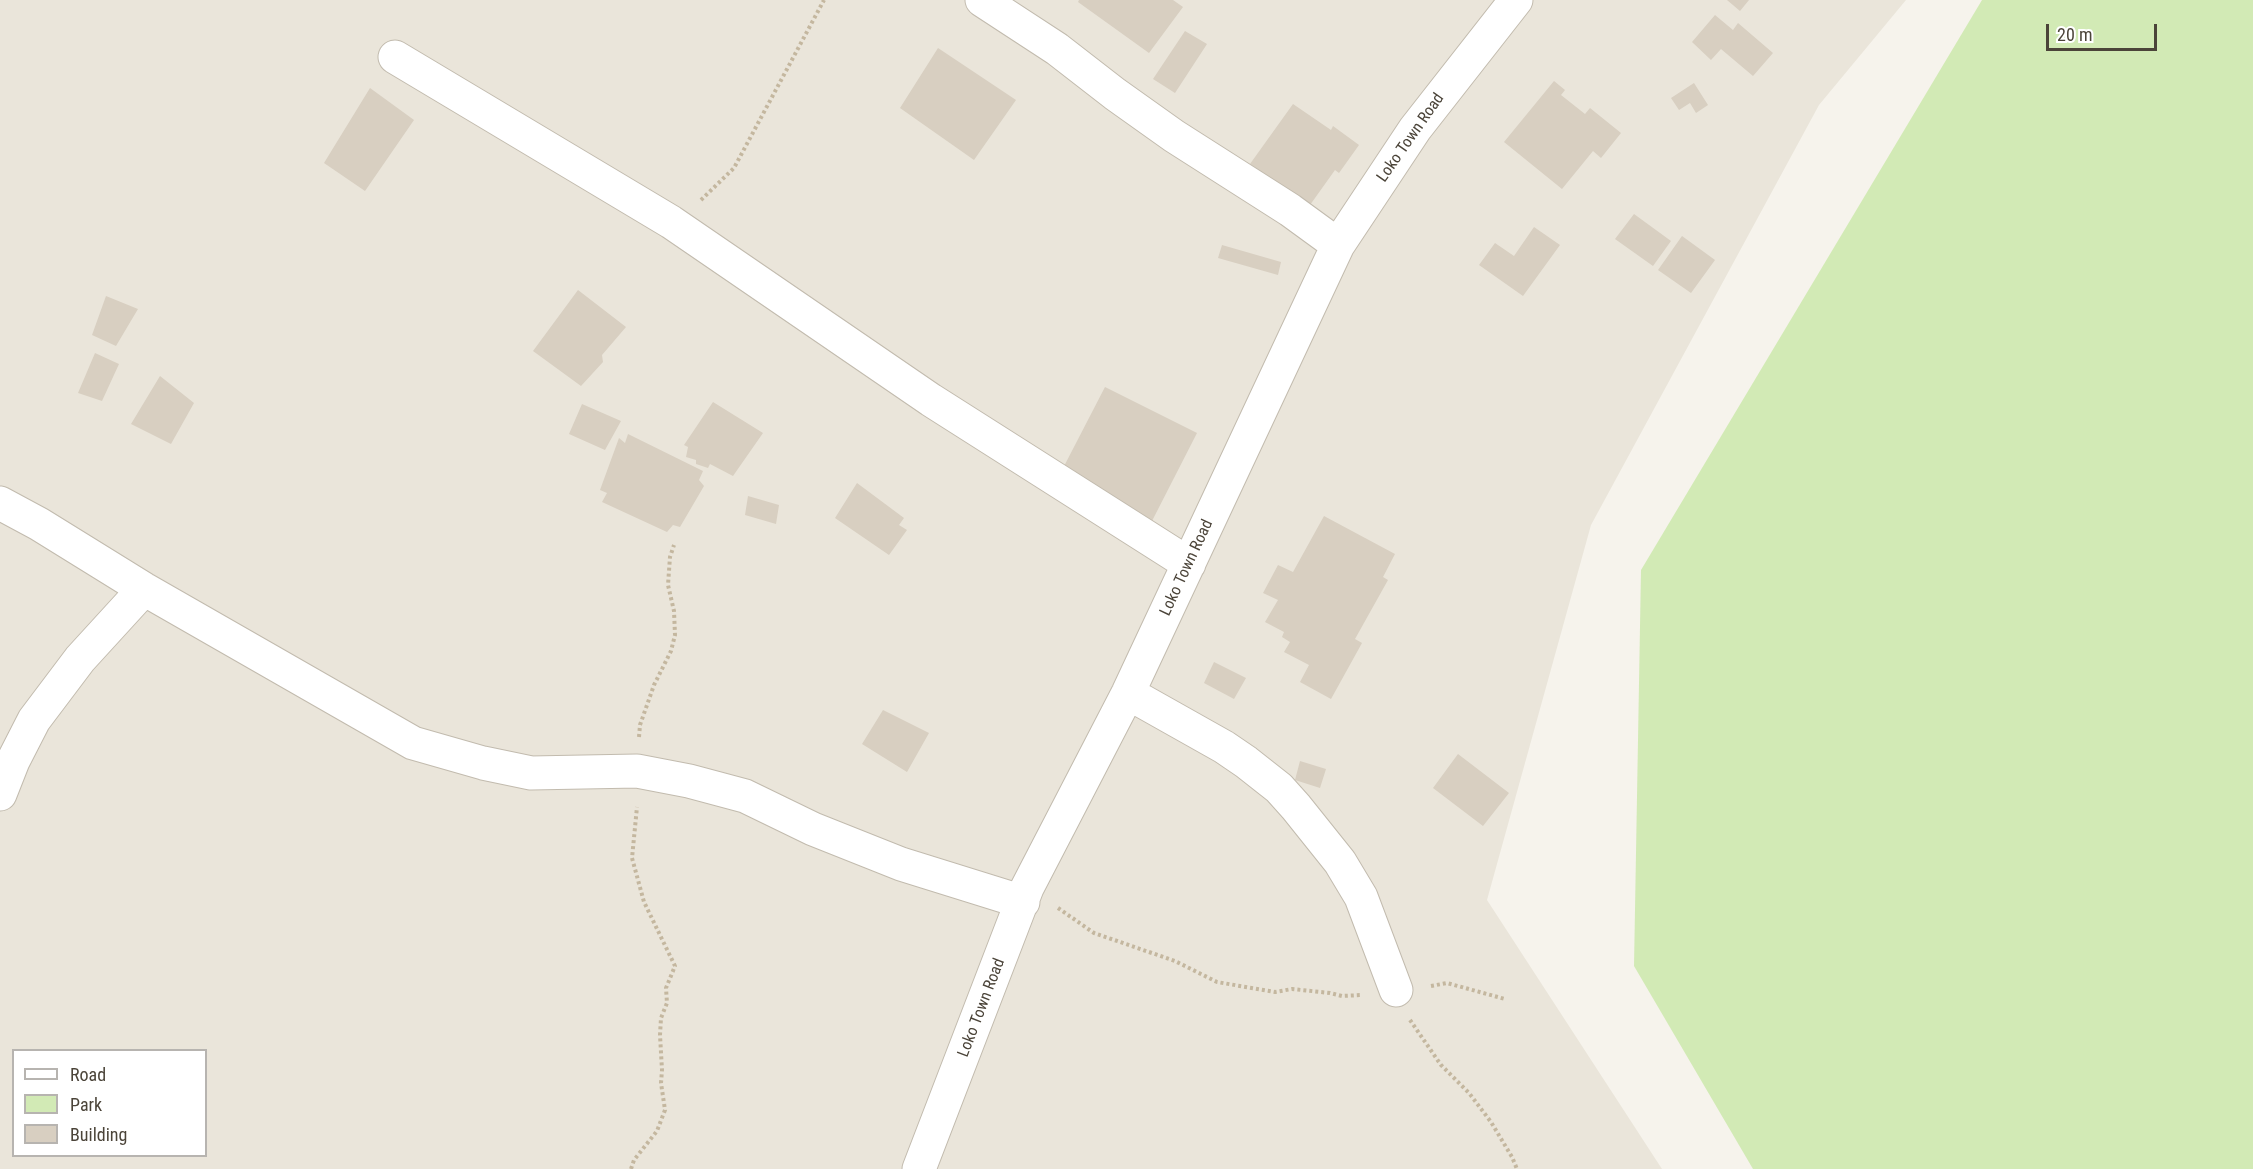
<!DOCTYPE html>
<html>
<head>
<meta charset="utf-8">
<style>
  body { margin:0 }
  #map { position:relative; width:2253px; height:1169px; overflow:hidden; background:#f6f3ec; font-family:"Roboto Condensed",sans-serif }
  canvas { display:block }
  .legend { position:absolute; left:12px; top:1049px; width:195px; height:108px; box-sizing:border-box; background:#fff; border:2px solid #b7b4b0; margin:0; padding:8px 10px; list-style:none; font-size:18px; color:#4b4439 }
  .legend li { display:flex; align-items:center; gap:12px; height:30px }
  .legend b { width:30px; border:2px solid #b7b4b0 }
  .scale { position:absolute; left:2046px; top:24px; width:111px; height:27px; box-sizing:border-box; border:3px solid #4b4439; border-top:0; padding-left:8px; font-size:18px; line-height:21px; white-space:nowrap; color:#4b4439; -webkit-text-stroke:4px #fff; paint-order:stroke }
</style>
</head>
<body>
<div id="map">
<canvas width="2253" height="1169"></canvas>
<ul class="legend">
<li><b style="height:8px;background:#fff"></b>Road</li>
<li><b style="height:16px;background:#d2eab5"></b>Park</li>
<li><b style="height:16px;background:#d8cfc1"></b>Building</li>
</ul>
<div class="scale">20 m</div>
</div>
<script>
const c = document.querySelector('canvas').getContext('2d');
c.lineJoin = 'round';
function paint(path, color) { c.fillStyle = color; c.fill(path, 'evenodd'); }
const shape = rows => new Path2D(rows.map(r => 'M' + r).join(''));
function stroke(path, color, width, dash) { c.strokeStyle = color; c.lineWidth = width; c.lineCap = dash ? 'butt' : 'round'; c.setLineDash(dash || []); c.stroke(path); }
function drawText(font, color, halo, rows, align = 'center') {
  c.font = font + ' "Roboto Condensed",sans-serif'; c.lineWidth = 4.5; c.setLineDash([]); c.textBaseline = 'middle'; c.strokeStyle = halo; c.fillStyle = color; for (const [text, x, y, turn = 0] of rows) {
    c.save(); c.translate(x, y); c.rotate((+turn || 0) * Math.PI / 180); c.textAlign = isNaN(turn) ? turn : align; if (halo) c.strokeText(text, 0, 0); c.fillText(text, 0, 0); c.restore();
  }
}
paint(shape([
  [0,0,1906,0,1819,105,1591,525,1487,900,1662,1169,0,1169],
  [14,1050,206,1050,206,1156,14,1156]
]), '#eae5da');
paint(shape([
  [1982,0,2253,0,2253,1169,1753,1169,1634,966,1641,570]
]), '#d2eab5');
paint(shape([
  [1079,0,1173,0,1183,7,1149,53,1078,2],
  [1727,0,1749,0,1740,11],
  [1715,15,1733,30,1738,23,1773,53,1753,76,1721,49,1711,60,1692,42],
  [1185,31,1207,44,1175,93,1153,79],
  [938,48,1016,100,974,160,900,108],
  [1554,81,1565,90,1561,95,1585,114,1590,108,1621,133,1601,158,1593,151,1562,189,1504,142],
  [1694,83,1708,105,1696,113,1690,103,1679,110,1671,98],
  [370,88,414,120,365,191,324,163],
  [1293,104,1331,130,1333,126,1359,145,1339,173,1335,170,1310,205,1250,164],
  [1634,214,1671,241,1653,266,1615,239],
  [1534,227,1560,245,1523,296,1479,265,1495,243,1514,256],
  [1682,236,1715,260,1691,293,1658,270],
  [1222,245,1281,262,1278,275,1218,258],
  [578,290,626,327,602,355,603,362,581,386,533,351],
  [106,296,138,309,116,346,92,335],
  [95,353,119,364,102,401,78,393],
  [160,376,194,403,171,444,131,424],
  [1105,387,1197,433,1152,521,1060,474],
  [713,402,763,433,733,476,710,464,708,468,696,464,696,460,686,457,688,447,684,445],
  [582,404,621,421,605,450,569,434],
  [628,434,703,471,699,480,704,486,680,527,673,525,667,532,602,502,607,493,600,490,619,438,625,443],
  [857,483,904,518,899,525,907,530,889,555,835,518],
  [748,496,779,505,776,524,745,515],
  [1324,516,1395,554,1383,577,1388,580,1355,639,1362,643,1331,699,1300,682,1309,665,1284,652,1290,642,1282,637,1284,632,1265,622,1278,600,1263,593,1278,565,1293,572],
  [1214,662,1246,678,1234,699,1204,683],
  [883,710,929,733,907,772,862,744],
  [1458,754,1509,793,1483,826,1433,788],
  [1300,761,1326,769,1320,788,1295,780]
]), '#d8cfc1');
const street = shape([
  [982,0,1057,49,1115,94,1174,136,1290,210,1338,245],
  [395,57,671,222,931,400,1189,564],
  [0,503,39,524,144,589,413,743,483,763,531,773,637,771,689,781,745,796,813,829,901,864,1023,902],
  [1128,693,1224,747,1246,762,1279,788,1296,807,1340,862,1361,897,1396,990],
  [0,794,13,761,34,720,80,659,144,589],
  [919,1169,1027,888,1128,693,1338,245,1415,129,1516,0]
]);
stroke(street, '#c2bbae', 35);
stroke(shape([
  [701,200,734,168,824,0],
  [639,737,640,725,654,685,671,651,675,635,674,611,668,585,670,557,674,545],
  [1058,908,1094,933,1175,961,1217,982,1275,992,1292,989,1330,993,1342,996,1361,995],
  [1431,986,1447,983,1505,999],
  [1410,1020,1441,1065,1469,1093,1491,1122,1512,1157,1517,1169],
  [631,1169,634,1160,657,1131,665,1110,661,1083,662,1070,660,1035,661,1018,667,1003,666,988,675,966,644,902,632,858,637,807]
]), '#c4b79f', 4, [3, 3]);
stroke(street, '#fff', 33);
drawText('16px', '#4b4439', '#fff', [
  ["Loko Town Road",1411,138,-55],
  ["Loko Town Road",1187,568,-65],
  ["Loko Town Road",982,1008,-69]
]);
</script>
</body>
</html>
